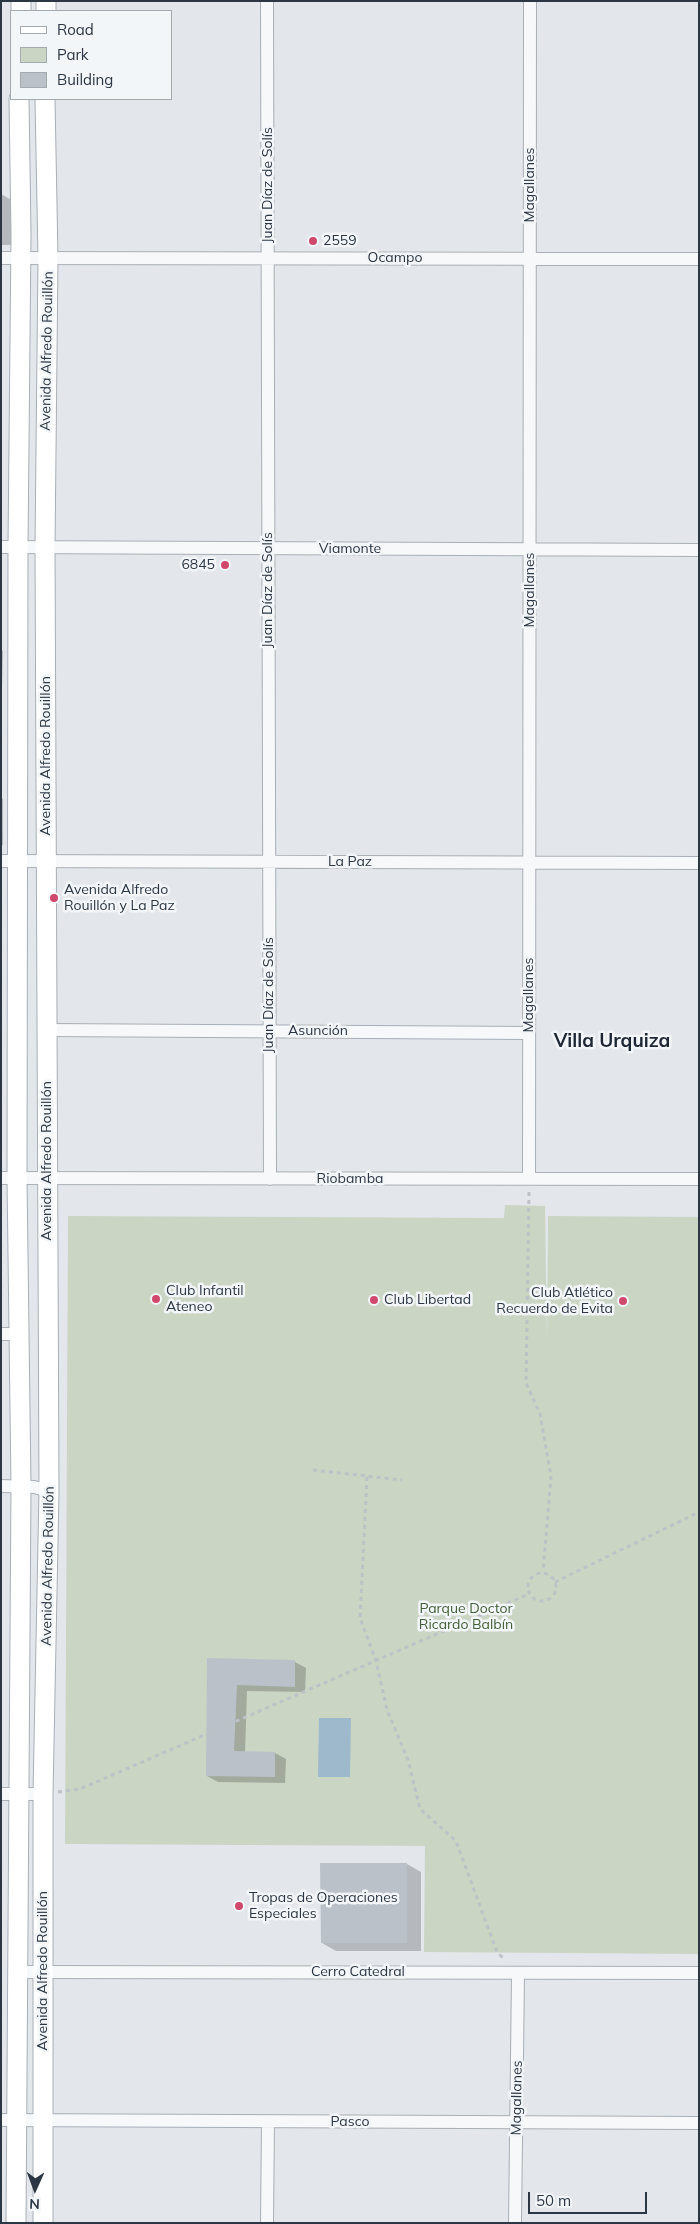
<!DOCTYPE html>
<html>
<head>
<meta charset="utf-8">
<style>
  body { margin:0 }
  #map { position:relative; width:700px; height:2224px; overflow:hidden; background:#e3e7eb; font-family:Mulish,sans-serif }
  canvas { display:block }
  .frame { position:absolute; inset:0; border:2px solid #2b3744; pointer-events:none }
  .legend { position:absolute; left:10px; top:10px; width:162px; height:90px; box-sizing:border-box; background:#f3f6f8; border:1px solid #a3aab0; margin:0; padding:6px 9px; list-style:none; font-size:15px; color:#2b3744 }
  .legend li { display:flex; align-items:center; gap:10px; height:25px }
  .legend b { width:25px; border:1px solid #a3aab0 }
  .north { position:absolute; left:10px; top:2164px; width:50px; height:50px; -webkit-text-stroke:4px #f3f6f8; paint-order:stroke; rotate:182deg; font-size:14px; font-weight:700; line-height:20px; text-align:center; color:#2b3744 }
  .north::after { content:''; display:block; margin:auto; width:18px; height:22px; background:#2b3744; clip-path:polygon(50% 0,100% 100%,50% 72%,0 100%) }
  .scale { position:absolute; left:528px; top:2192px; width:119px; height:22px; box-sizing:border-box; border:2px solid #2b3744; border-top:0; padding-left:6px; font-size:15px; line-height:18px; white-space:nowrap; color:#2b3744; -webkit-text-stroke:4px #f3f6f8; paint-order:stroke }
</style>
</head>
<body>
<div id="map">
<canvas width="700" height="2224"></canvas>
<div class="frame"></div>
<ul class="legend">
<li><b style="height:6px;background:#fff"></b>Road</li>
<li><b style="height:14px;background:#cad5c4"></b>Park</li>
<li><b style="height:14px;background:#bac1c9"></b>Building</li>
</ul>
<div class="north">N</div>
<div class="scale">50 m</div>
</div>
<script>
const c = document.querySelector('canvas').getContext('2d');
c.lineJoin = 'round';
function paint(path, color) { c.fillStyle = color; c.fill(path, 'evenodd'); }
const shape = rows => new Path2D(rows.map(r => 'M' + r).join(''));
function stroke(path, color, width, dash) { c.strokeStyle = color; c.lineWidth = width; c.lineCap = dash ? 'butt' : 'round'; c.setLineDash(dash || []); c.stroke(path); }
function drawText(font, color, halo, rows, align = 'center') {
  c.font = font + ' Mulish,sans-serif'; c.lineWidth = 5; c.setLineDash([]); c.textBaseline = 'middle'; c.strokeStyle = halo; c.fillStyle = color; for (const [text, x, y, turn = 0] of rows) {
    c.save(); c.translate(x, y); c.rotate((+turn || 0) * Math.PI / 180); c.textAlign = isNaN(turn) ? turn : align; if (halo) c.strokeText(text, 0, 0); c.fillText(text, 0, 0); c.restore();
  }
}
paint(shape([
  [505,1205,545,1206,547,1344,548,1216,699,1217,699,1954,424,1952,425,1846,65,1844,68,1216,504,1218]
]), '#cad5c4');
paint(shape([
  [319,1718,351,1718,350,1777,318,1777]
]), '#9eb9cb');
paint(shape([
  [1,194,17,203,16,245,1,245],
  [1,650,3,651,1,727],
  [1,798,3,799,3,845,1,845],
  [208,1659,295,1662,306,1668,305,1692,247,1691,245,1752,275,1753,286,1759,285,1783,218,1782,207,1776],
  [407,1864,421,1872,421,1951,336,1951,322,1943]
]), '#0003');
paint(shape([
  [207,1658,295,1660,295,1687,237,1685,234,1751,275,1752,275,1777,206,1776],
  [320,1863,407,1863,407,1943,321,1943]
]), '#bac1c9');
const street = shape([
  [267,1,270,1179],
  [1,258,699,259],
  [1,547,699,550],
  [1,861,699,863],
  [47,1030,529,1033],
  [1,1178,699,1179],
  [529,1179,530,1],
  [1,1334,19,1334],
  [1,1486,34,1487,49,1491],
  [1,1794,43,1794],
  [16,1972,699,1973],
  [1,2120,699,2123],
  [267,2223,268,2122],
  [515,2223,518,1973]
]);
const secondary = shape([
  [21,11,21,1],
  [46,11,46,1],
  [16,2223,21,1486,17,1179,18,547,21,235,19,99],
  [43,2223,43,1794,49,1491,45,547,48,258,45,99]
]);
stroke(street, '#a8afb6', 14);
stroke(secondary, '#a8afb6', 21);
stroke(shape([
  [529,1192,526,1383,540,1414,551,1476,543,1572],
  [313,1470,402,1480],
  [367,1477,360,1618,376,1661,387,1710,408,1760,420,1809,456,1841,497,1952,504,1959],
  '528 1587a14 14 0 1 1 28 0a14 14 0 1 1-28 0Z',
  [555,1582,699,1512],
  [58,1792,80,1789,529,1594]
]), '#bdc2c6', 3, [4, 4]);
stroke(street, '#f6f8f9', 12);
stroke(secondary, '#fff', 19);
for (const [x, y, r, color] of [
  [313,241,5,"#d0496c"],
  [225,565,5,"#d0496c"],
  [54,898,5,"#d0496c"],
  [156,1299,5,"#d0496c"],
  [374,1300,5,"#d0496c"],
  [623,1301,5,"#d0496c"],
  [239,1906,5,"#d0496c"]
]) { const dot = new Path2D(); dot.arc(x, y, r, 0, 2 * Math.PI); c.fillStyle = color; c.fill(dot); stroke(dot, '#f3f6f8', 2); }
drawText('14px', '#2b3744', '#f3f6f8', [
  ["Juan Díaz de Solís",268,185,-90],
  ["Magallanes",530,185,-90],
  ["Ocampo",395,258],
  ["Avenida Alfredo Rouillón",47,351,-89],
  ["Viamonte",350,549],
  ["Juan Díaz de Solís",268,590,-90],
  ["Magallanes",530,590,-90],
  ["Avenida Alfredo Rouillón",46,756,-90],
  ["La Paz",350,862],
  ["Juan Díaz de Solís",269,995,-90],
  ["Magallanes",529,995,-90],
  ["Asunción",318,1031],
  ["Avenida Alfredo Rouillón",47,1161,-90],
  ["Riobamba",350,1179],
  ["Avenida Alfredo Rouillón",48,1566,-89],
  ["Avenida Alfredo Rouillón",43,1971,-90],
  ["Cerro Catedral",358,1972],
  ["Magallanes",517,2098,-89],
  ["Pasco",350,2122]
]);
drawText('14px', '#2b3744', '#f3f6f8', [
  ["2559",323,241],
  ["6845",215,565,"right"],
  ["Avenida Alfredo",64,890],
  ["Rouillón y La Paz",64,906],
  ["Club Infantil",166,1291],
  ["Ateneo",166,1307],
  ["Club Atlético",613,1293,"right"],
  ["Recuerdo de Evita",613,1309,"right"],
  ["Club Libertad",384,1300],
  ["Tropas de Operaciones",249,1898],
  ["Especiales",249,1914]
], 'left');
drawText('14px', '#446038', '#f3f6f8', [
  ["Parque Doctor",466,1609],
  ["Ricardo Balbín",466,1625]
]);
drawText('bold 19px', '#1d2735', '#f3f6f8', [
  ["Villa Urquiza",612,1041]
]);
</script>
</body>
</html>
